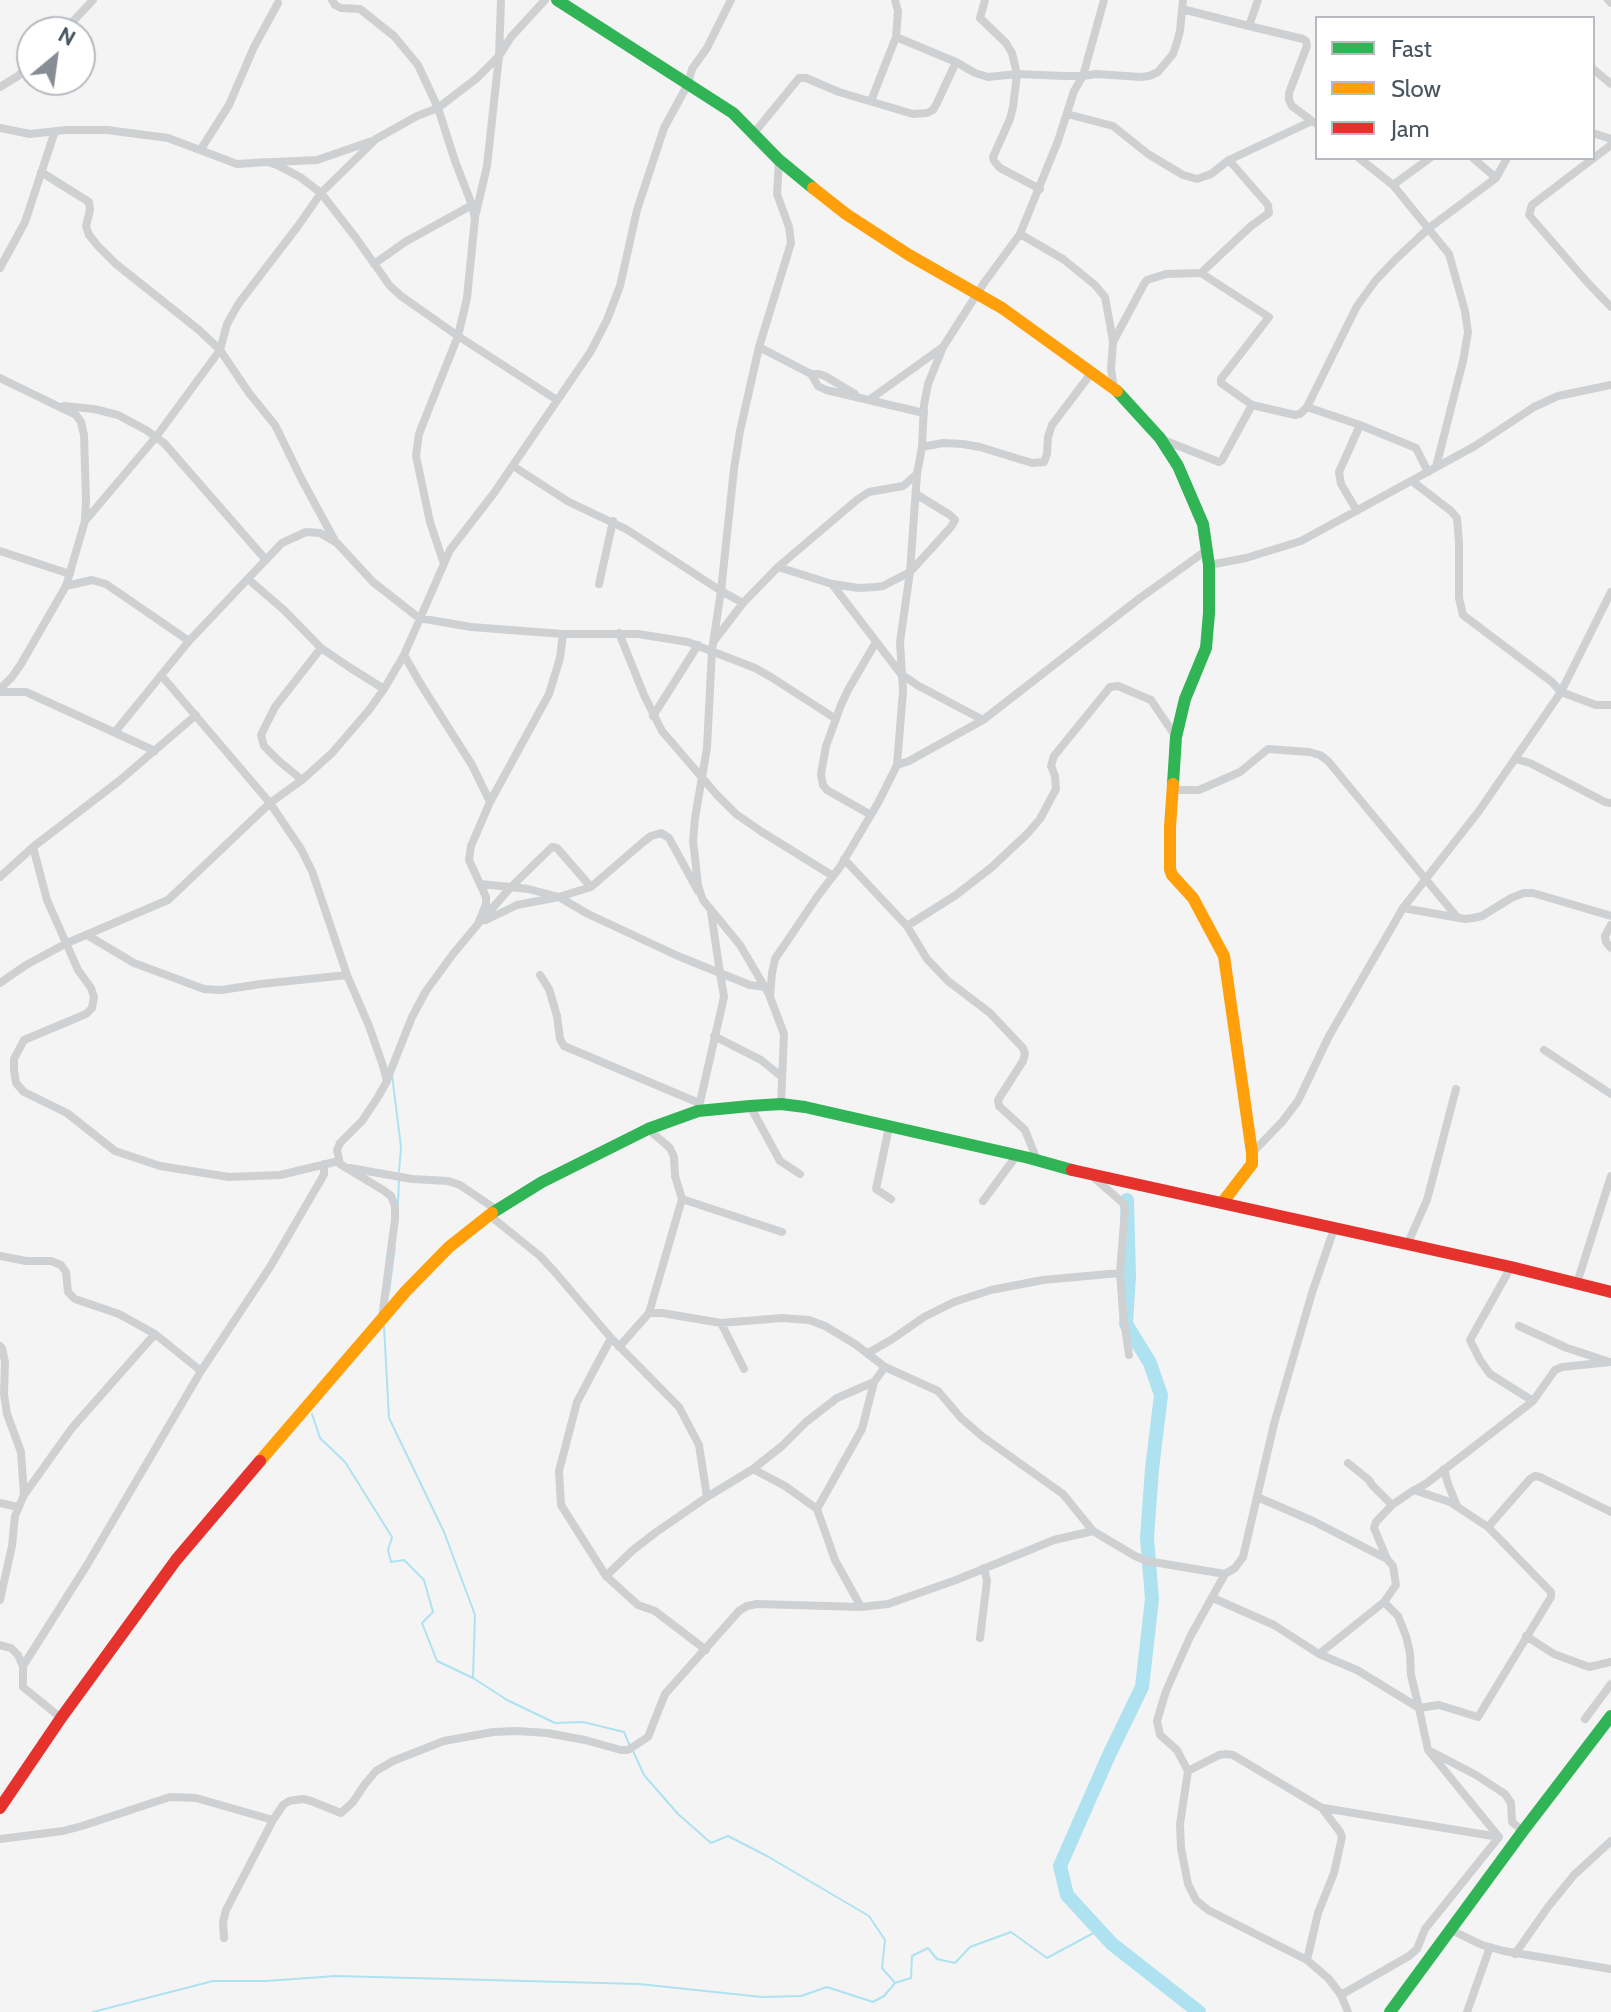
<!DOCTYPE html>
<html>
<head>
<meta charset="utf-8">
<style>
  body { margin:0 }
  #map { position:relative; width:1611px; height:2012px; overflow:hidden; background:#f4f4f4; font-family:Cabin,sans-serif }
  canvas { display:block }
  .legend { position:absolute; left:1315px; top:16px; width:280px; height:144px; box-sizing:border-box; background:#fff; border:2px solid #b7bbc0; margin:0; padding:10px 14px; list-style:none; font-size:24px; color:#4a5661 }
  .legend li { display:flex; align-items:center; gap:16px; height:40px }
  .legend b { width:40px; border:2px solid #b7bbc0 }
  .north { position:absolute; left:16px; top:16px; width:80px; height:80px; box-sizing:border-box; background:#fff; border:2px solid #b7bbc0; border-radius:50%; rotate:29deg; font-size:22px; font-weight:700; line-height:32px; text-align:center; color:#4a5661 }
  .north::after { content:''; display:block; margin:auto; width:28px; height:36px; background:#868d94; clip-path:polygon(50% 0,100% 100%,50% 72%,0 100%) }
</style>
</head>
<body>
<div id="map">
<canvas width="1611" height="2012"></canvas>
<ul class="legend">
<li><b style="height:10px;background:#30b455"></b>Fast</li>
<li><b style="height:10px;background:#ff9f0a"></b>Slow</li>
<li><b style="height:10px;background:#e5322d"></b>Jam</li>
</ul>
<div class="north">N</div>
</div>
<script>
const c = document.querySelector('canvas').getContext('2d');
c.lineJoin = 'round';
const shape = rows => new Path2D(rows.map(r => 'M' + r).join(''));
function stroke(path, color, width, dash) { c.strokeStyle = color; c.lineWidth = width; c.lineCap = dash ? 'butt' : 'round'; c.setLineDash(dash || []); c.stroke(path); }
stroke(shape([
  [392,1075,401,1147,399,1172],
  [398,1204,399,1179],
  [389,1292,395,1247],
  [384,1326,389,1418,444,1532,475,1615,473,1677],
  [312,1414,320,1438,345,1462,392,1537,388,1550,391,1562,404,1560,424,1580,433,1612,422,1623,437,1661,473,1678,507,1700,555,1723,583,1722,624,1732,630,1746],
  [633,1751,644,1775,678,1814,711,1843,728,1836,767,1856,869,1916,885,1940,882,1968,895,1983,911,1978,912,1956,928,1948,937,1959,955,1963,970,1947,1011,1932,1047,1958,1099,1930],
  [93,2012,213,1981,266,1981,336,1976,639,1984,762,1997,801,1996,827,1987,873,2002,884,1996,895,1983]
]), '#aee2f0', 2);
stroke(shape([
  [1127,1200,1129,1276,1126,1324,1150,1363,1161,1395,1152,1469,1147,1538,1152,1599,1142,1687,1109,1755,1060,1866,1067,1895,1112,1944,1199,2012]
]), '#aee2f0', 14);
stroke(shape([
  [332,0,335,5,341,8,360,9,394,36,418,65,438,108,455,161,472,205,475,218,467,298,458,336,557,400],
  [985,0,980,18,1006,43,1012,53,1017,74,1064,76,1083,76,1104,0],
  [1258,0,1249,26,1303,39,1306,41,1307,46,1289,93,1289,100,1292,106,1312,121],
  [1608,0,1611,3],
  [1182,9,1249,26],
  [63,32,93,0],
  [896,37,956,62],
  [1593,69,1611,84],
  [0,87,18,76,32,63],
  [871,101,896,37,898,11,895,0],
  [1067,114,1113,126,1148,154,1183,175,1197,179,1211,174,1229,160,1312,121,1317,124],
  [0,128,30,134,66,130,107,130,168,138,237,164,268,162,277,165,300,177,321,193,376,139,417,116,438,108,477,78,499,56,511,37,545,0],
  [754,133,799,78,806,78,839,92,913,114,927,113,933,110,937,103,956,62,975,73,988,77,1017,74,1013,107,1010,119,993,157,994,161,1000,168,1040,189],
  [1593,133,1611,139],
  [1611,145,1532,205,1529,215,1587,282,1611,307],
  [201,149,229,105,254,47,278,3],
  [1359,158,1393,185,1430,158],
  [1473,158,1496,178,1507,158],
  [273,162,317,160,372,141],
  [41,172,89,202,90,210,86,226,89,235,98,246,116,264,199,330,220,350,249,393,275,425,302,480,334,539],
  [1393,185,1449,254,1465,311,1468,332,1463,361,1436,467],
  [476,213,487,166,499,56,501,0],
  [1020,234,1063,259,1095,285,1105,297,1113,341],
  [374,264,405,242,472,205],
  [0,268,25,222,55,131],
  [759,347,811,374,819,374,825,376,855,394],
  [811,374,818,386,826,390,924,413],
  [0,378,76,415,81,422,84,435,86,500,85,521,66,586,21,664,12,677,0,689],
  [1114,388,1111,369,1113,342,1144,284,1147,280,1166,274,1201,273],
  [869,400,943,347],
  [1252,405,1295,415,1300,414,1307,407],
  [64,406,94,409,118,415,146,430,164,443,266,560],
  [1360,425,1307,407,1357,306,1376,280,1396,259,1429,228,1496,178],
  [1161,439,1219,462,1222,460,1252,405,1221,383,1221,379,1269,317,1201,273,1251,226,1269,213,1268,205,1229,160],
  [922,447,943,443,963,444,980,447,1032,463,1044,462,1047,454,1048,437,1052,425,1092,372],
  [513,466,569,502,626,529,721,591,712,650,707,748,695,818,693,841,696,866,698,886,703,900,740,945,770,996],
  [1412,481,1451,511,1457,518,1459,543,1459,598,1463,615,1552,682,1561,692,1596,705,1611,705],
  [1357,511,1341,484,1339,472,1360,425,1416,448,1428,472],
  [85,521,156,437,220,350,227,324,239,303,298,226,321,193,356,238,390,286,401,296,458,336,426,416,419,434,416,456,430,522,443,561],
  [0,551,70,574],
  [1209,565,1246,558,1301,541,1475,446,1534,407,1558,396,1611,385],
  [778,567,832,584,901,674,917,685,983,720],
  [248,579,284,610,321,648,349,667,384,689],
  [599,584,613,521],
  [833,584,858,588,876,587,883,586,910,572,951,527,955,520,950,515,916,494],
  [66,586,92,580,106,584,189,641],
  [743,603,721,591,734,469,740,431,759,347,791,243,789,227,777,194,779,160],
  [619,633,644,695,662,731,717,795,736,814,762,832,833,876],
  [714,641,743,603,778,567,858,499,869,492,903,486,917,474],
  [404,655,420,683,472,765,490,802],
  [0,692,26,692,155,751],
  [653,716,698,645],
  [115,732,189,641,259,567,282,543,306,532,320,533,337,543,373,582,419,618,471,627,563,634],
  [1516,759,1530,763,1605,802,1611,803],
  [897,765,909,761,983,720,1140,598,1207,550],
  [302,780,279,761,264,746,261,735,275,707,321,648],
  [1173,790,1199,790,1240,772,1268,749,1309,752,1320,755,1328,761,1457,917],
  [871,815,827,790,823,785,821,774,826,746,841,705,848,690,876,642],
  [33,847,47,900,78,970,91,988,94,997,92,1008,86,1014,24,1040,14,1059,14,1070,16,1083,24,1092,67,1113,115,1151,160,1166,229,1177,280,1175,339,1161],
  [844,859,907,926,927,959,948,981,990,1013,1023,1048,1025,1054,1023,1061,998,1100,999,1106,1025,1130,1037,1160],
  [0,877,33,847,119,781,196,715],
  [480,884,511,887,552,847,557,848,591,887],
  [1403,908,1465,919,1473,918,1482,916,1511,898,1524,893,1533,893,1611,916],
  [711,912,720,973,750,985,765,987],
  [486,920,517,905,559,897,591,887,642,843,651,836,661,833,669,838,698,891],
  [481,921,511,887,528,889,559,897,588,914,678,956,720,973,724,997,698,1111],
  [1611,925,1605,936,1606,942,1611,948],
  [907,926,956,895,992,867,1027,834,1040,819,1056,789,1055,776,1051,766,1054,756,1110,687,1118,686,1151,700,1176,737],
  [87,935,134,963,204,989,221,990,261,984,347,975],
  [540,975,549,989,557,1016,560,1039,564,1046,699,1103],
  [0,983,26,965,67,943,168,900,270,803,161,675],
  [714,1036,761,1060,782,1077],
  [1544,1050,1611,1094],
  [387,1080,412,1017,426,991,453,954,478,924,486,904,486,897,469,860,471,846,490,802,549,694,560,658,563,634,638,634,688,642,755,668,771,677,836,719],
  [781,1104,784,1034,770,997,772,973,775,959,817,897,840,867,878,803,897,765,903,691,900,642,910,572,917,474,922,447,924,405,928,384,943,347,984,283,1020,234,1058,141,1074,91,1083,76,1096,74,1141,77,1149,76,1158,72,1173,54,1177,42,1180,31,1183,0],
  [750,1106,780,1161,800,1174],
  [889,1127,876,1189,891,1199],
  [648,1129,670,1148,674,1157,675,1176,682,1199,782,1232],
  [1252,1153,1282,1122,1298,1101,1329,1036,1403,908,1479,811,1561,692,1611,592],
  [350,1168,412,1179,448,1181,460,1185,497,1210],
  [983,1201,1017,1155],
  [489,1215,540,1256,554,1271,611,1338,679,1407,699,1445,707,1497],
  [1334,1229,1312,1293,1274,1424,1243,1557,1235,1568,1225,1574,1190,1637,1166,1691,1157,1721,1160,1735,1177,1750,1188,1771,1180,1824,1181,1848,1188,1884,1196,1900,1208,1910,1307,1960,1329,1979,1341,1995,1348,2012],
  [1407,1245,1427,1200,1456,1089],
  [0,1256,26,1261,51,1261,61,1265,66,1272,68,1292,75,1299,119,1314,155,1334,201,1371],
  [1511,1267,1470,1340,1480,1360,1490,1374,1533,1401],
  [1120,1273,1123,1312,1129,1355],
  [1577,1283,1611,1176],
  [649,1313,682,1199],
  [382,1318,395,1219,395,1206,391,1196,383,1190,340,1164,337,1150,340,1143,362,1121,378,1097,387,1081,383,1066,369,1026,347,975,312,871,301,849,270,803,302,780,332,753,369,710,384,689,404,655,450,550,494,493,591,351,607,320,620,286,637,210,664,128,688,84,692,69,707,48,731,0],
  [721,1323,744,1369],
  [1519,1326,1567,1348,1607,1361],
  [611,1338,577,1402,559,1471,561,1505,606,1576,638,1605,655,1611,706,1650],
  [0,1346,2,1348,5,1362,4,1394,7,1414,21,1452,24,1495],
  [619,1347,649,1313,662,1313,721,1323,782,1318,809,1320,825,1326,855,1344,885,1367,938,1391,961,1418,983,1437,1063,1494,1093,1531,1135,1556,1147,1561,1225,1574],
  [868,1353,891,1340,924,1317,954,1302,991,1290,1043,1280,1120,1273,1125,1209,1123,1203,1115,1196,1093,1177],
  [1348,1463,1369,1480,1372,1485,1392,1505],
  [753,1469,785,1486,817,1509,835,1560,861,1607],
  [1444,1469,1448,1484,1457,1506],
  [1415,1490,1427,1483,1533,1401,1555,1370,1562,1367,1611,1362],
  [0,1503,18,1507],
  [817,1509,862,1429,874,1382],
  [1488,1527,1530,1479,1535,1476,1540,1477,1611,1512],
  [606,1576,633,1550,655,1533,707,1497,753,1469,782,1446,806,1422,837,1398,874,1382,885,1367],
  [1213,1598,1274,1625,1319,1654,1384,1602,1396,1585,1393,1566,1387,1559,1313,1521,1257,1497],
  [0,1600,12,1546,15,1516,24,1495,72,1428,155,1334],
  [1526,1636,1554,1654,1589,1667,1611,1662],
  [980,1638,987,1581,984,1568],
  [0,1645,11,1648,18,1655,23,1666,23,1687,61,1718],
  [1319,1654,1357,1670,1419,1708,1411,1675,1410,1653,1406,1636,1398,1616,1384,1602],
  [23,1666,87,1565,201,1371,270,1267,322,1178,324,1174,324,1164],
  [1585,1719,1611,1684],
  [1432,1752,1476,1775,1505,1794,1511,1803,1512,1822,1523,1831],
  [1188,1771,1219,1755,1226,1754,1233,1755,1322,1808,1340,1832,1342,1837,1334,1873,1318,1913,1307,1960],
  [1323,1808,1499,1837],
  [0,1839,63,1831,82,1826,170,1797,196,1798,273,1820],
  [1451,1930,1482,1945,1504,1951,1611,1969],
  [224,1938,223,1922,226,1910,273,1820,283,1805,289,1801,303,1799,311,1801,341,1813,353,1802,365,1784,376,1771,393,1761,444,1741,493,1732,517,1731,547,1733,585,1740,621,1750,628,1750,648,1737,665,1694,739,1611,747,1606,757,1604,861,1607,888,1604,956,1580,1054,1540,1093,1531],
  [1515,1954,1548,1907,1574,1875,1611,1841],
  [1341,1995,1409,1956,1417,1949,1425,1929,1499,1837,1428,1750,1419,1708,1439,1705,1478,1717,1551,1597,1551,1592,1548,1589,1488,1527,1450,1502,1414,1490,1392,1505,1376,1522,1374,1528,1387,1559],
  [1467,2012,1490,1947]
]), '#ced0d2', 8);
stroke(shape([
  [557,0,733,113,779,160,813,188],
  [1117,391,1160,438,1178,466,1203,524,1209,565,1209,613,1206,648,1185,699,1176,737,1173,784],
  [492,1213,542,1182,648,1129,698,1111,750,1106,781,1104,805,1107,1029,1158,1072,1170],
  [1390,2012,1523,1831,1611,1716]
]), '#30b455', 12);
stroke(shape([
  [813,188,846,214,909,255,1002,308,1117,391],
  [1173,784,1170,827,1170,869,1172,875,1193,898,1224,956,1252,1153,1252,1164,1222,1203],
  [260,1461,406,1291,449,1247,492,1213]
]), '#ff9f0a', 12);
stroke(shape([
  [1072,1170,1511,1267,1611,1292],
  [0,1808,61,1718,176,1560,260,1461]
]), '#e5322d', 12);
</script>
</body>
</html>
